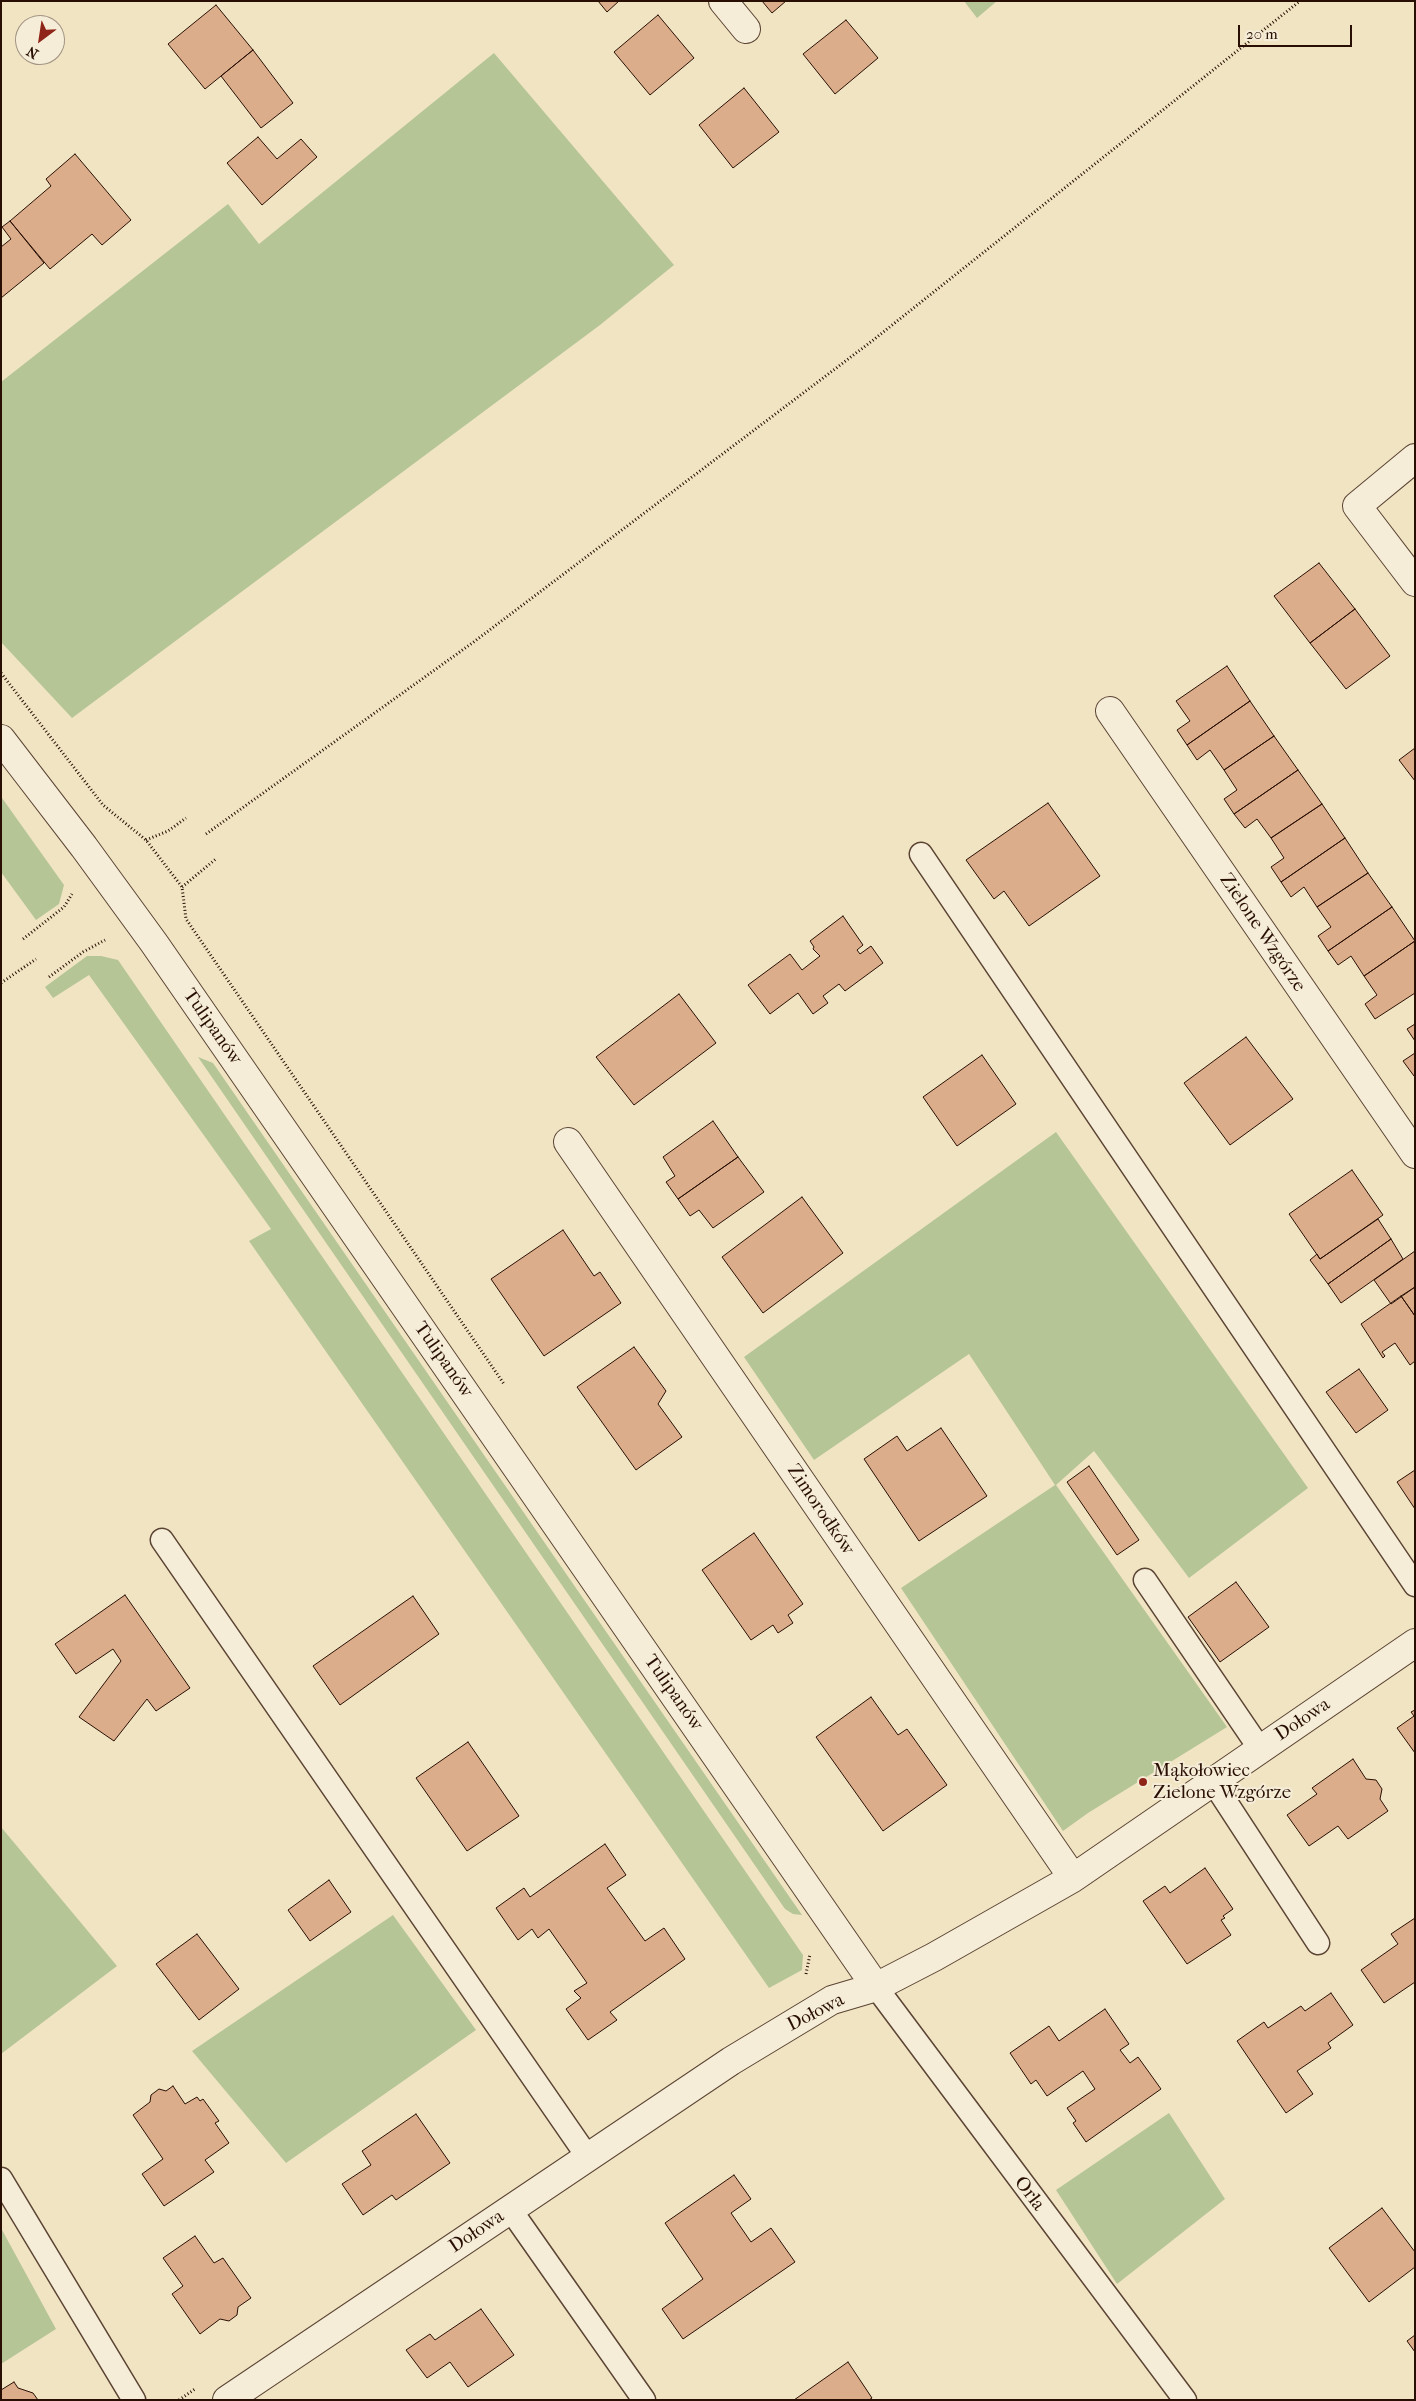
<!DOCTYPE html>
<html>
<head>
<meta charset="utf-8">
<style>
  body { margin:0 }
  #map { position:relative; width:1416px; height:2401px; overflow:hidden; background:#f0e4c3; font-family:"IM FELL French Canon",serif }
  canvas { display:block }
  .frame { position:absolute; inset:0; border:2px solid #290f03; pointer-events:none }
  .north { position:absolute; left:15px; top:15px; width:50px; height:50px; box-sizing:border-box; background:#f5edd8; border:1px solid #a39483; border-radius:50%; rotate:211deg; font-size:14px; font-weight:700; line-height:20px; text-align:center; color:#290f03 }
  .north::after { content:''; display:block; margin:auto; width:18px; height:22px; background:#8f2418; clip-path:polygon(50% 0,100% 100%,50% 72%,0 100%) }
  .scale { position:absolute; left:1238px; top:25px; width:114px; height:22px; box-sizing:border-box; border:2px solid #290f03; border-top:0; padding-left:6px; font-size:15px; line-height:18px; white-space:nowrap; color:#290f03; -webkit-text-stroke:4px #f5edd8; paint-order:stroke }
</style>
</head>
<body>
<div id="map">
<canvas width="1416" height="2401"></canvas>
<div class="frame"></div>
<div class="north">N</div>
<div class="scale">20 m</div>
</div>
<script>
const c = document.querySelector('canvas').getContext('2d');
c.lineJoin = 'round';
function paint(path, color) { c.fillStyle = color; c.fill(path, 'evenodd'); }
const shape = rows => new Path2D(rows.map(r => 'M' + r).join(''));
function stroke(path, color, width, dash) { c.strokeStyle = color; c.lineWidth = width; c.lineCap = dash ? 'butt' : 'round'; c.setLineDash(dash || []); c.stroke(path); }
function drawText(font, color, halo, rows, align = 'center') {
  c.font = font + ' "IM FELL French Canon",serif'; c.lineWidth = 4; c.setLineDash([]); c.textBaseline = 'middle'; c.strokeStyle = halo; c.fillStyle = color; for (const [text, x, y, turn = 0] of rows) {
    c.save(); c.translate(x, y); c.rotate((+turn || 0) * Math.PI / 180); c.textAlign = isNaN(turn) ? turn : align; if (halo) c.strokeText(text, 0, 0); c.fillText(text, 0, 0); c.restore();
  }
}
paint(shape([
  [964,1,997,1,977,18],
  [494,53,674,265,600,325,72,718,1,642,1,382,228,204,259,244],
  [2,798,64,885,59,904,36,920,1,872],
  [87,956,101,956,118,960,803,1955,802,1970,769,1988,249,1241,271,1229,89,975,53,998,45,987],
  [198,1057,213,1063,802,1915,793,1914,785,1909],
  [1056,1132,1308,1488,1189,1578,1094,1451,1056,1485,1227,1727,1088,1813,1063,1831,901,1588,1055,1485,969,1354,814,1460,744,1357],
  [1,1827,117,1966,1,2054],
  [393,1915,476,2030,286,2163,192,2051],
  [1169,2113,1225,2199,1117,2284,1056,2190],
  [1,2228,56,2329,1,2364]
]), '#b6c596');
const building = shape([
  [598,1,619,1,607,12,598,1],
  [762,1,786,1,772,13,762,1],
  [216,5,253,50,205,89,168,44,216,5],
  [658,15,694,58,650,95,614,52,658,15],
  [846,20,878,58,835,94,803,54,846,20],
  [253,50,293,103,261,128,221,76,253,50],
  [744,88,779,132,733,168,699,125,744,88],
  [258,137,277,159,301,139,317,157,262,205,227,163,258,137],
  [75,154,131,220,102,245,92,234,50,269,10,221,51,186,46,179,75,154],
  [10,221,44,263,1,298,1,247,11,239,2,227,10,221],
  [1319,563,1355,609,1310,643,1274,596,1319,563],
  [1355,609,1390,656,1346,689,1310,643,1355,609],
  [1227,666,1250,701,1187,745,1177,730,1190,721,1176,701,1227,666],
  [1250,701,1274,736,1224,770,1210,750,1197,760,1187,745,1250,701],
  [1274,736,1298,770,1234,814,1224,799,1237,790,1224,770,1274,736],
  [1415,748,1415,781,1399,760,1415,748],
  [1298,770,1322,804,1271,838,1257,819,1245,828,1234,814,1298,770],
  [1048,803,1100,876,1029,926,1004,891,994,899,966,860,1048,803],
  [1322,804,1345,838,1281,882,1271,867,1284,858,1271,838,1322,804],
  [1345,838,1368,873,1317,907,1304,887,1291,897,1281,882,1345,838],
  [1368,873,1392,907,1328,951,1318,936,1331,927,1317,907,1368,873],
  [1392,907,1415,941,1364,976,1351,956,1338,965,1328,951,1392,907],
  [843,916,863,945,857,950,860,954,871,946,883,963,845,991,839,984,823,996,828,1003,813,1014,798,993,770,1014,748,985,790,954,802,970,820,956,813,949,814,947,810,941,843,916],
  [1415,941,1415,993,1375,1019,1365,1004,1377,995,1364,976,1415,941],
  [679,994,716,1043,634,1105,596,1057,679,994],
  [1415,1024,1415,1041,1407,1029,1415,1024],
  [1246,1037,1293,1099,1230,1145,1184,1083,1246,1037],
  [1415,1053,1415,1076,1414,1076,1403,1061,1415,1053],
  [982,1055,1016,1104,957,1146,923,1097,982,1055],
  [713,1121,738,1157,678,1199,666,1182,675,1176,663,1157,713,1121],
  [738,1157,764,1192,713,1228,699,1210,690,1216,678,1199,738,1157],
  [1352,1170,1383,1215,1320,1259,1289,1214,1352,1170],
  [802,1197,843,1253,763,1313,722,1257,802,1197],
  [1378,1219,1391,1239,1328,1284,1310,1260,1317,1254,1320,1259,1378,1219],
  [563,1230,594,1276,600,1272,621,1303,544,1356,491,1279,563,1230],
  [1391,1239,1403,1259,1341,1303,1328,1284,1391,1239],
  [1415,1251,1415,1287,1391,1304,1374,1280,1415,1251],
  [1415,1287,1415,1316,1401,1296,1415,1287],
  [1401,1296,1415,1316,1415,1361,1410,1365,1395,1343,1382,1352,1385,1356,1383,1358,1361,1324,1401,1296],
  [634,1347,666,1391,658,1404,682,1437,636,1470,577,1387,634,1347],
  [1359,1369,1388,1410,1356,1433,1326,1392,1359,1369],
  [941,1428,987,1496,919,1541,864,1459,897,1436,907,1451,941,1428],
  [1089,1466,1139,1540,1117,1555,1067,1482,1089,1466],
  [1415,1470,1415,1509,1397,1482,1415,1470],
  [754,1533,803,1604,788,1615,793,1623,778,1633,773,1625,751,1640,702,1570,754,1533],
  [1236,1582,1269,1627,1220,1662,1188,1617,1236,1582],
  [125,1595,190,1688,156,1711,147,1699,114,1741,79,1717,121,1661,113,1649,76,1674,55,1644,125,1595],
  [413,1596,439,1634,340,1705,313,1666,413,1596],
  [871,1697,898,1735,907,1729,947,1785,883,1831,816,1737,871,1697],
  [1415,1710,1415,1753,1397,1728,1414,1716,1411,1712,1415,1710],
  [468,1742,519,1816,467,1851,416,1778,468,1742],
  [1353,1759,1366,1779,1376,1780,1382,1789,1380,1799,1388,1811,1348,1839,1338,1826,1309,1846,1287,1815,1317,1794,1312,1788,1353,1759],
  [605,1844,626,1875,607,1888,645,1941,664,1928,685,1959,610,2012,617,2020,588,2040,566,2009,581,1998,574,1991,587,1983,549,1929,538,1938,532,1929,518,1940,496,1908,524,1888,530,1897,605,1844],
  [1205,1868,1233,1909,1223,1916,1225,1918,1221,1920,1231,1935,1187,1964,1143,1901,1165,1886,1170,1893,1205,1868],
  [329,1880,351,1912,310,1941,288,1910,329,1880],
  [1415,1918,1415,1982,1384,2003,1361,1970,1398,1944,1391,1934,1415,1918],
  [197,1934,239,1989,199,2020,156,1964,197,1934],
  [1331,1993,1353,2025,1328,2043,1331,2048,1297,2071,1313,2094,1286,2113,1237,2041,1264,2022,1268,2028,1301,2006,1305,2011,1331,1993],
  [1105,2009,1129,2044,1120,2050,1130,2063,1138,2057,1161,2089,1086,2142,1073,2123,1076,2121,1067,2108,1095,2089,1083,2071,1047,2096,1036,2080,1031,2084,1010,2053,1049,2026,1059,2041,1105,2009],
  [173,2086,185,2104,197,2097,200,2101,203,2099,219,2121,215,2123,229,2143,205,2160,214,2172,164,2206,142,2174,163,2159,133,2115,150,2102,151,2095,159,2089,166,2091,173,2086],
  [416,2114,450,2163,396,2200,392,2195,363,2215,342,2184,371,2165,362,2151,416,2114],
  [734,2175,751,2199,731,2213,751,2242,771,2228,795,2262,683,2339,662,2309,703,2279,665,2223,734,2175],
  [1382,2208,1415,2252,1415,2267,1369,2302,1329,2248,1382,2208],
  [195,2236,214,2263,223,2258,251,2298,238,2307,237,2315,229,2321,220,2319,200,2334,172,2294,183,2286,163,2258,195,2236],
  [481,2309,514,2355,468,2387,450,2362,427,2378,406,2350,430,2334,435,2340,481,2309],
  [1415,2335,1415,2352,1407,2341,1415,2335],
  [848,2362,872,2398,869,2400,794,2400,848,2362],
  [14,2382,18,2388,33,2393,38,2400,1,2400,1,2390,14,2382]
]);
paint(building, '#dbad8b');
stroke(building, '#290f03', 1);
const service = shape([
  [921,854,1415,1585],
  [162,1540,587,2156],
  [1145,1580,1260,1749],
  [1213,1782,1318,1943],
  [876,1987,1185,2400],
  [1,2179,134,2400],
  [510,2209,644,2400]
]);
const minor = shape([
  [723,1,746,29],
  [1415,458,1357,506,1415,582],
  [1110,711,1415,1154],
  [1,739,84,847,154,943,876,1987],
  [568,1142,1073,1878],
  [227,2400,731,2061,832,2000,876,1987,934,1957,1073,1878,1415,1643]
]);
stroke(service, '#5b4433', 25);
stroke(minor, '#5b4433', 30);
stroke(shape([
  [1,673,103,805,146,840,182,887,186,919,504,1384],
  [206,834,475,641,872,341,1300,1],
  [146,840,168,831,186,818],
  [182,887,217,858],
  [23,939,64,907,72,894],
  [49,977,83,952,105,940],
  [1,983,36,959],
  [806,1974,810,1954],
  [179,2400,195,2389]
]), '#290f03', 3, [1, 2.5]);
stroke(service, '#f5edd8', 22);
stroke(minor, '#f5edd8', 28);
for (const [x, y, r, color] of [
  [1143,1782,5,"#8f2418"]
]) { const dot = new Path2D(); dot.arc(x, y, r, 0, 2 * Math.PI); c.fillStyle = color; c.fill(dot); stroke(dot, '#f5edd8', 2); }
drawText('19px', '#290f03', '#f5edd8', [
  ["Zielone Wzgórze",1262,933,56],
  ["Tulipanów",212,1027,55],
  ["Tulipanów",443,1360,55],
  ["Zimorodków",820,1510,56],
  ["Tulipanów",673,1693,55],
  ["Dołowa",1303,1720,-34],
  ["Dołowa",816,2013,-27],
  ["Orla",1029,2194,53],
  ["Dołowa",477,2232,-34]
]);
drawText('19px', '#290f03', '#f5edd8', [
  ["Mąkołowiec",1153,1771],
  ["Zielone Wzgórze",1153,1793]
], 'left');
</script>
</body>
</html>
